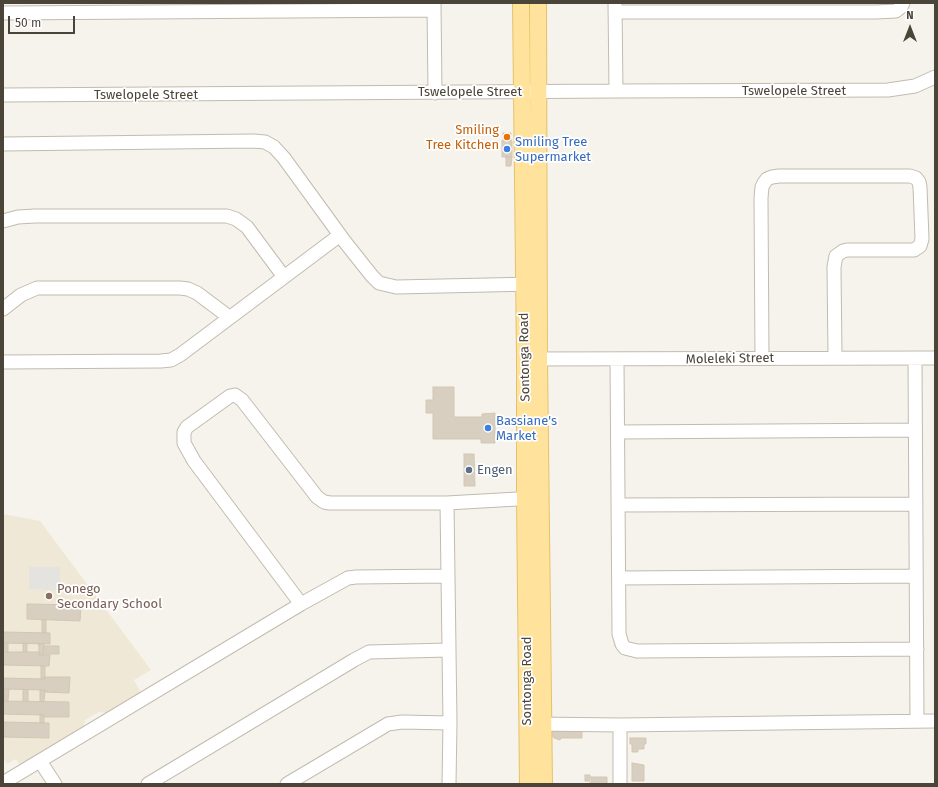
<!DOCTYPE html>
<html>
<head>
<meta charset="utf-8">
<style>
  body { margin:0 }
  #map { position:relative; width:938px; height:787px; overflow:hidden; background:#f6f3ec; font-family:"Fira Sans",sans-serif }
  canvas { display:block }
  .frame { position:absolute; inset:0; border:4px solid #4b4439; pointer-events:none }
  .north { position:absolute; left:890px; top:8px; width:40px; height:40px; -webkit-text-stroke:3px #fff; paint-order:stroke; rotate:0deg; font-size:11px; font-weight:700; line-height:16px; text-align:center; color:#4b4439 }
  .north::after { content:''; display:block; margin:auto; width:14px; height:18px; background:#4b4439; clip-path:polygon(50% 0,100% 100%,50% 72%,0 100%) }
  .scale { position:absolute; left:8px; top:16px; width:67px; height:18px; box-sizing:border-box; border:2px solid #4b4439; border-top:0; padding-left:5px; font-size:12px; line-height:14px; white-space:nowrap; color:#4b4439; -webkit-text-stroke:3px #fff; paint-order:stroke }
</style>
</head>
<body>
<div id="map">
<canvas width="938" height="787"></canvas>
<div class="frame"></div>
<div class="north">N</div>
<div class="scale">50 m</div>
</div>
<script>
const c = document.querySelector('canvas').getContext('2d');
c.lineJoin = 'round';
function paint(path, color) { c.fillStyle = color; c.fill(path, 'evenodd'); }
const shape = rows => new Path2D(rows.map(r => 'M' + r).join(''));
function stroke(path, color, width, dash) { c.strokeStyle = color; c.lineWidth = width; c.lineCap = dash ? 'butt' : 'round'; c.setLineDash(dash || []); c.stroke(path); }
function drawText(font, color, halo, rows, align = 'center') {
  c.font = font + ' "Fira Sans",sans-serif'; c.lineWidth = 3.5; c.setLineDash([]); c.textBaseline = 'middle'; c.strokeStyle = halo; c.fillStyle = color; for (const [text, x, y, turn = 0] of rows) {
    c.save(); c.translate(x, y); c.rotate((+turn || 0) * Math.PI / 180); c.textAlign = isNaN(turn) ? turn : align; if (halo) c.strokeText(text, 0, 0); c.fillText(text, 0, 0); c.restore();
  }
}
paint(shape([
  [3,514,40,521,151,670,134,680,141,693,107,713,99,712,85,720,84,726,20,765,16,759,7,764,3,757]
]), '#efe8d6');
paint(shape([
  [29,567,60,567,60,590,29,589]
]), '#e5e3e0');
const building = shape([
  [503,133,511,133,511,141,503,141,503,133],
  [502,141,512,141,512,157,502,157,502,141],
  [506,157,512,157,511,166,506,166,506,157],
  [433,387,454,387,454,417,482,417,482,414,495,413,495,443,481,443,481,439,433,439,433,413,426,413,426,400,433,400,433,387],
  [464,454,474,454,475,486,464,486,464,454],
  [27,604,81,605,80,621,27,619,27,604],
  [42,620,46,620,46,633,42,633,42,620],
  [3,632,50,633,50,644,3,643,3,632],
  [4,643,8,643,8,652,3,652,4,643],
  [23,643,27,643,27,652,23,652,23,643],
  [38,643,44,644,43,654,44,655,39,655,39,647,38,643],
  [44,646,59,646,59,654,43,654,44,646],
  [3,652,39,652,39,655,50,655,49,666,3,665,3,652],
  [41,666,45,666,45,679,41,679,41,666],
  [45,677,70,677,69,693,45,692,45,690,3,689,3,678,45,679,45,677],
  [4,689,9,689,8,701,4,701,4,689],
  [23,689,28,690,28,701,23,701,23,689],
  [40,690,45,690,44,702,40,701,40,690],
  [3,701,69,702,69,717,44,717,44,715,3,714,3,701],
  [40,714,44,715,44,723,40,723,40,714],
  [3,722,49,723,49,738,3,737,3,722],
  [554,729,582,729,582,738,561,738,560,740,554,738,550,733,554,729],
  [630,738,646,738,646,744,644,744,644,749,638,749,638,752,632,752,632,744,630,744,630,738],
  [632,763,644,765,644,781,632,781,632,763],
  [585,775,590,775,590,781,585,781,585,775],
  [591,777,607,777,607,784,590,784,590,782,592,782,591,777]
]);
paint(building, '#d8cfc1');
stroke(building, '#d3c7b4', 1);
const minor = shape([
  [434,3,435,93],
  [615,3,616,91],
  [615,12,876,12,896,11,901,7,903,3],
  [3,13,434,10],
  [3,95,616,91,888,90,915,86,935,77],
  [3,144,253,141,265,142,274,147,284,158,345,242,372,276,379,283,396,287,534,284],
  [3,221,18,217,35,216,227,216,236,219,247,227,284,277],
  [3,309,21,295,37,288,180,288,188,289,197,293,229,317],
  [762,358,761,198,762,187,764,183,767,179,772,177,779,176,910,176,916,178,919,182,920,187,922,239,920,246,914,250,847,250,843,251,836,256,834,267,835,357],
  [915,358,917,721],
  [529,359,935,358],
  [617,360,619,634,622,644,625,648,637,651,917,649],
  [3,362,161,361,171,360,180,355,340,235],
  [618,432,915,430],
  [447,503,450,723,449,784],
  [619,505,916,504],
  [619,578,916,576],
  [301,604,194,461,184,443,184,432,187,427,230,396,235,395,242,400,317,497,324,502,330,503,447,503,535,498],
  [535,724,620,725,935,721],
  [620,725,620,784],
  [40,761,55,784],
  [3,783,301,604,348,578,356,577,448,576],
  [148,784,354,660,369,652,448,650],
  [287,784,388,724,402,722,450,723]
]);
const major = shape([
  [521,3,525,359,525,499,528,784],
  [538,3,539,360,544,784]
]);
stroke(minor, '#c2bbae', 15);
stroke(major, '#e6c16a', 18);
stroke(minor, '#fff', 13);
stroke(major, '#ffe39c', 16);
for (const [x, y, r, color] of [
  [507,137,4,"#e8710a"],
  [507,149,4,"#3f7fe0"],
  [488,428,4,"#3f7fe0"],
  [469,470,4,"#5c6f8a"],
  [49,596,4,"#8d6e63"]
]) { const dot = new Path2D(); dot.arc(x, y, r, 0, 2 * Math.PI); c.fillStyle = color; c.fill(dot); stroke(dot, '#fff', 1.5); }
drawText('13px', '#4b4439', '#fff', [
  ["Tswelopele Street",794,91],
  ["Tswelopele Street",470,92],
  ["Tswelopele Street",146,95],
  ["Sontonga Road",525,357,-91],
  ["Moleleki Street",730,359,-1],
  ["Sontonga Road",527,681,-90]
]);
drawText('13px', '#c56008', '#fff', [
  ["Smiling",499,130],
  ["Tree Kitchen",499,145]
], 'right');
drawText('13px', '#366cbe', '#fff', [
  ["Smiling Tree",515,142],
  ["Supermarket",515,157],
  ["Bassiane's",496,421],
  ["Market",496,436]
], 'left');
drawText('13px', '#4e5e75', '#fff', [
  ["Engen",477,470]
], 'left');
drawText('13px', '#785e54', '#fff', [
  ["Ponego",57,589],
  ["Secondary School",57,604]
], 'left');
</script>
</body>
</html>
